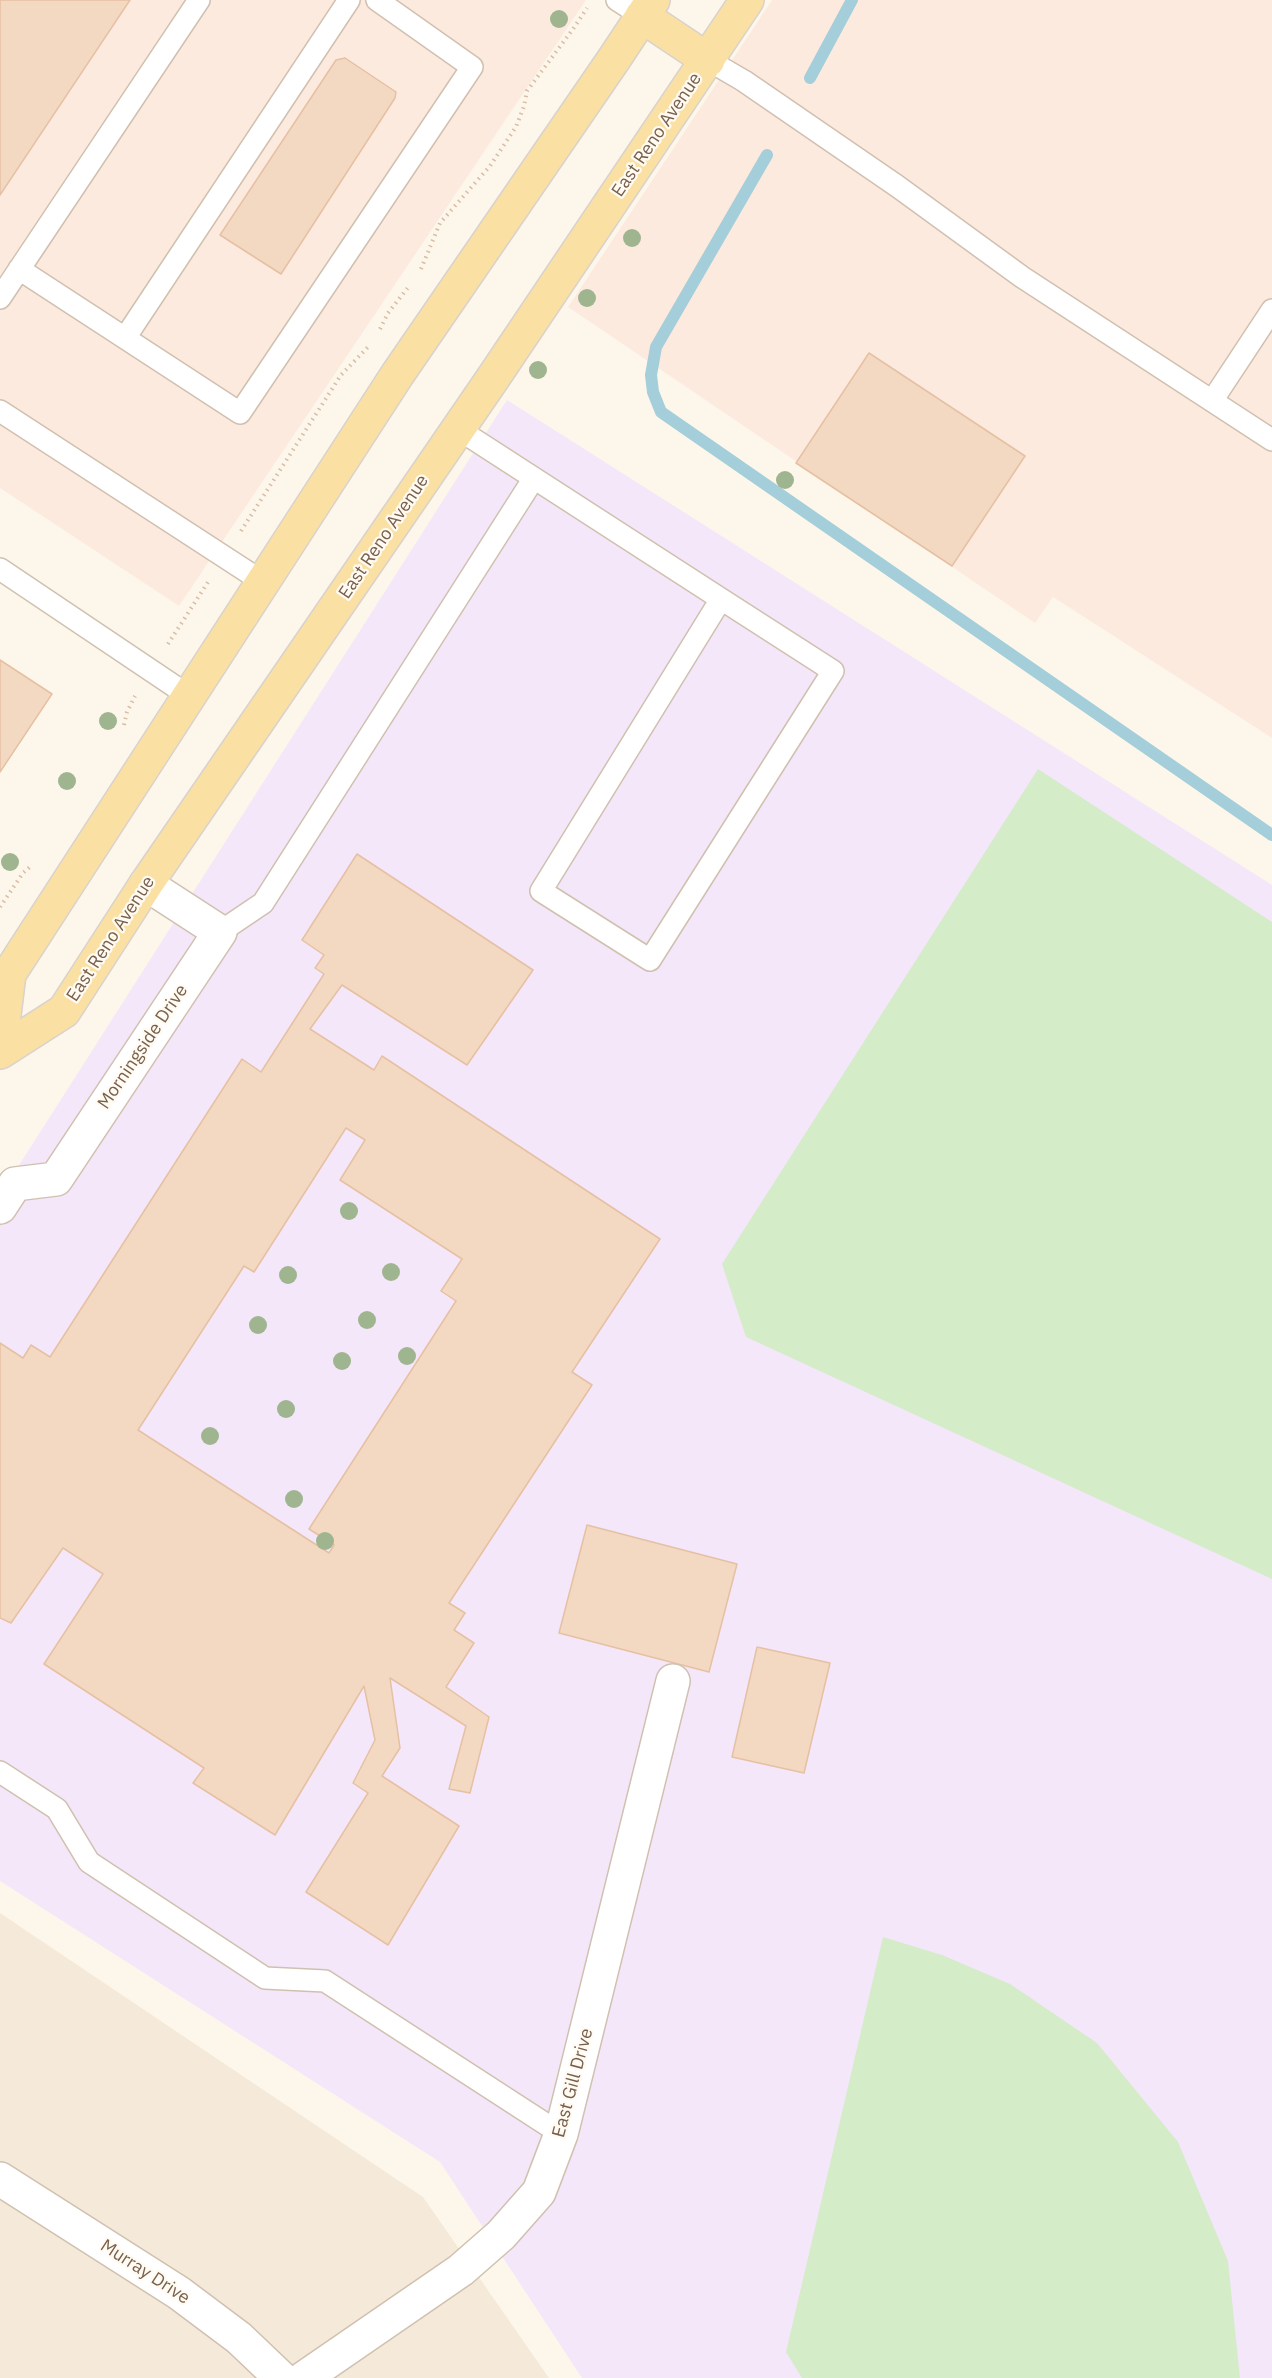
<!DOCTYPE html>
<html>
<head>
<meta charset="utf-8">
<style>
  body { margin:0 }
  canvas { display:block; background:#fdf7eb }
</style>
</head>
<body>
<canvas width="1272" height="2378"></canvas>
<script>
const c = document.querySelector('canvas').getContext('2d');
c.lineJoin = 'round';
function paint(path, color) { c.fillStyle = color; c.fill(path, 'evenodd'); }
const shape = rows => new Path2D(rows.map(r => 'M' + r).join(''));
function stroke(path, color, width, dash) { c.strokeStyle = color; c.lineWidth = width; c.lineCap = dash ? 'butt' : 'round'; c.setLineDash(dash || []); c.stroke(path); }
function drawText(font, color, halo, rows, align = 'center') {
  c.font = font + ' "IBM Plex Sans",sans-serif'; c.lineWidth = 4.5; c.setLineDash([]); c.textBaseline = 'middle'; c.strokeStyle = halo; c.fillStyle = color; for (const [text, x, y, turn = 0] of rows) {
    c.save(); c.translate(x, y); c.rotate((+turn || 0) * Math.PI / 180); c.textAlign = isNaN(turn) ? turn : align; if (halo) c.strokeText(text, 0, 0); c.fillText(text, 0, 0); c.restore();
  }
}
paint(shape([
  [0,1913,423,2197,549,2378,0,2378]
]), '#f5ead9');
paint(shape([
  [0,0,586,0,179,606,0,488],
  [772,0,1272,0,1272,738,1053,597,1035,623,568,307]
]), '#fdeadf');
paint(shape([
  [507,400,1272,885,1272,2378,582,2378,440,2162,0,1881,0,1195]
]), '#f4e7fa');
paint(shape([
  [1038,769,1272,922,1272,1579,746,1337,722,1264],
  [883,1937,942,1955,1010,1984,1097,2043,1178,2142,1228,2261,1240,2378,802,2378,786,2352]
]), '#d4ecc8');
stroke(shape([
  [810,78,852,0],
  [767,155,656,347,651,375,653,392,661,412,1272,835]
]), '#a4ceda', 12);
const building = shape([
  [0,0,130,0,0,195,0,0],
  [345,58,396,92,395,98,281,274,220,235,336,60,345,58],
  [869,353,1025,456,952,566,796,463,869,353],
  [0,660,52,694,0,772,0,660],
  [357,854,533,970,467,1065,342,985,310,1029,374,1070,382,1056,660,1239,572,1372,592,1385,449,1603,465,1613,454,1630,474,1643,446,1687,489,1717,470,1793,449,1789,466,1726,390,1678,400,1748,382,1776,459,1826,388,1945,306,1892,368,1793,353,1783,375,1740,364,1686,275,1835,193,1783,204,1768,44,1664,103,1574,63,1548,11,1623,0,1618,0,1343,23,1358,31,1345,50,1357,242,1059,261,1072,324,974,315,968,324,955,302,940,357,854],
  [346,1128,365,1140,340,1180,462,1259,441,1291,456,1301,309,1529,334,1545,329,1553,138,1430,244,1266,254,1272,346,1128],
  [587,1525,737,1564,709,1672,559,1633,587,1525],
  [757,1647,830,1663,804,1773,732,1757,757,1647]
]);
paint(building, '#f3d9c2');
stroke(building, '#e6c0a2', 1.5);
const lane = shape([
  [617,0,642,16],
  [708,60,744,81,897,186,1022,277,1272,440],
  [19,269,240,413,472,67,377,0],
  [0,298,199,0],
  [125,338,349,0],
  [1212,401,1272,310],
  [0,411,263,582],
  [458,429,721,599,833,671,650,960,541,891,721,599],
  [0,569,189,696],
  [220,932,263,903,534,478],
  [0,1772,57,1809,89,1862,265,1978,325,1981,561,2134]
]);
const street = shape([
  [0,1207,15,1184,56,1179,220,932,146,884],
  [0,2179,179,2293,239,2338,281,2378],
  [304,2378,461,2270,501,2235,539,2192,561,2134,673,1681]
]);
const primary = shape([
  [642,16,708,60],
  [0,1048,9,974,397,375,614,59,653,0],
  [0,1052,64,1011,146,884,493,378,747,0]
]);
stroke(lane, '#d0c0af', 24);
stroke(street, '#d0c0af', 36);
stroke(primary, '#d9d2cd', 36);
stroke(shape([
  [421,269,440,223,490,166,516,127,524,106,527,91,573,29,587,8],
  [380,329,388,313,410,285],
  [241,531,341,375,368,347],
  [168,644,208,582],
  [124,725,127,712,135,696],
  [0,907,23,873,32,865]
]), '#d9bca4', 4, [1.5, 4.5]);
stroke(lane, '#fff', 21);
stroke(street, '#fff', 33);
stroke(primary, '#fbe0a4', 33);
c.fillStyle = '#9fb58f';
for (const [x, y] of [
  [559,19],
  [632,238],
  [587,298],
  [538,370],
  [785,480],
  [108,721],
  [67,781],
  [10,862],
  [349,1211],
  [391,1272],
  [288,1275],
  [367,1320],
  [258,1325],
  [407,1356],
  [342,1361],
  [286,1409],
  [210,1436],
  [294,1499],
  [325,1541]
]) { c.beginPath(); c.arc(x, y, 9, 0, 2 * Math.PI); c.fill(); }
drawText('18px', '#79604d', '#fffbf2', [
  ["East Reno Avenue",657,135,-56],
  ["East Reno Avenue",384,537,-56],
  ["East Reno Avenue",111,939,-57],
  ["Morningside Drive",143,1047,-56],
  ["East Gill Drive",573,2083,-75],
  ["Murray Drive",145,2272,33]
]);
</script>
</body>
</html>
